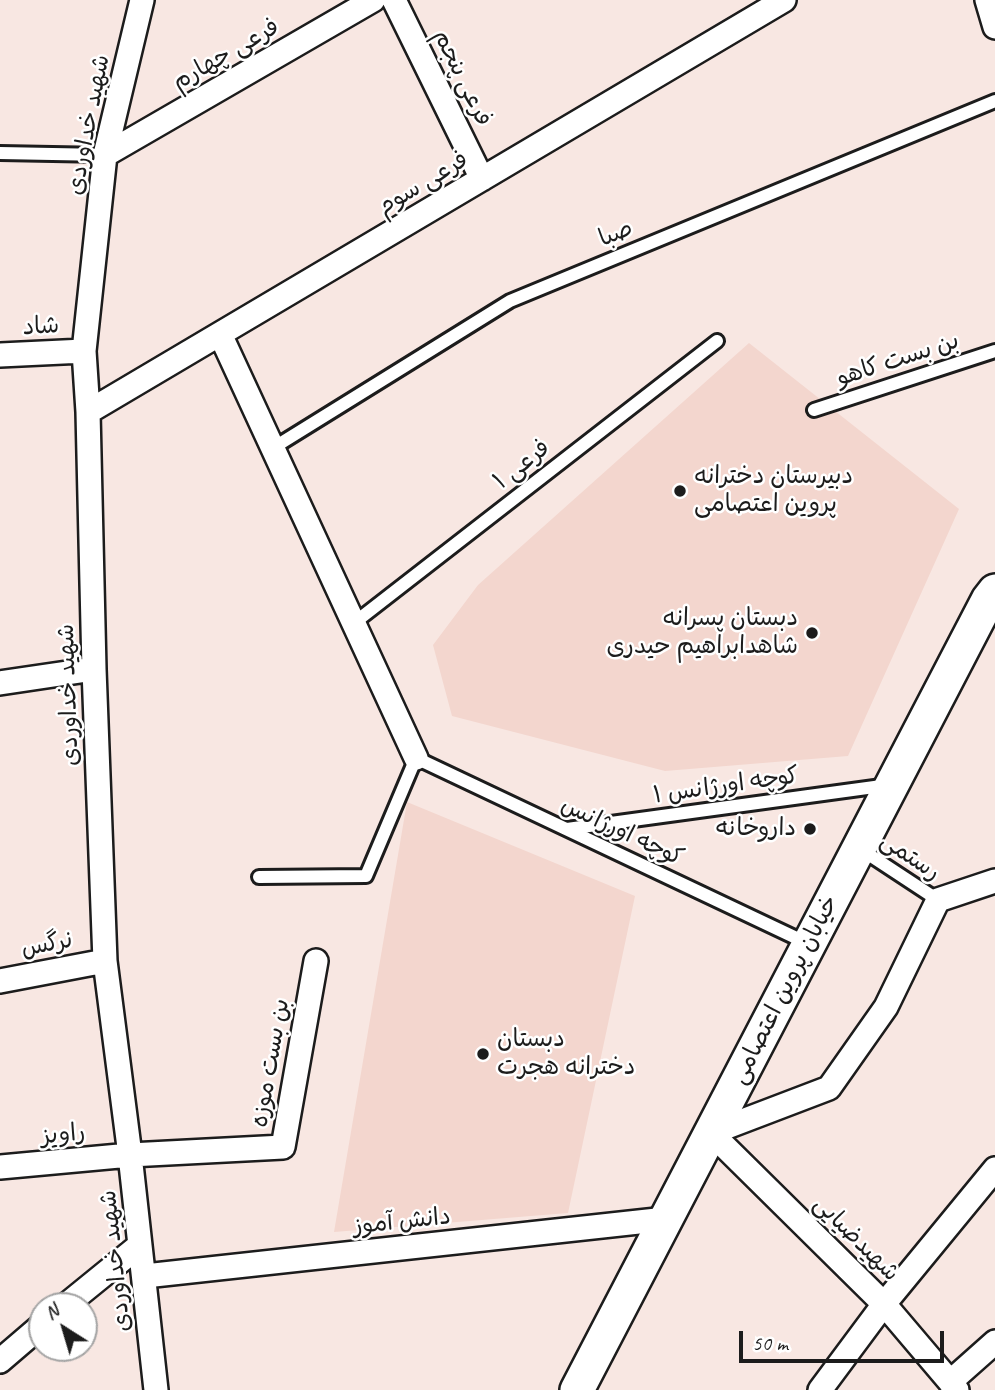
<!DOCTYPE html>
<html>
<head>
<meta charset="utf-8">
<style>
  body { margin:0 }
  #map { position:relative; width:995px; height:1390px; overflow:hidden; background:#f8e7e2; font-family:Caveat,sans-serif }
  canvas { display:block }
  .north { position:absolute; left:28px; top:1292px; width:70px; height:70px; box-sizing:border-box; background:#fff; border:2px solid #a4a4a4; border-radius:50%; rotate:323deg; font-size:19px; font-weight:700; line-height:28px; text-align:center; color:#1c1c1c }
  .north::after { content:''; display:block; margin:auto; width:24px; height:32px; background:#1c1c1c; clip-path:polygon(50% 0,100% 100%,50% 72%,0 100%) }
  .scale { position:absolute; left:739px; top:1331px; width:205px; height:32px; box-sizing:border-box; border:4px solid #1c1c1c; border-top:0; padding-left:9px; font-size:21px; line-height:24px; white-space:nowrap; color:#1c1c1c; -webkit-text-stroke:5px #fff; paint-order:stroke }
</style>
</head>
<body>
<div id="map">
<canvas width="995" height="1390"></canvas>
<div class="north">N</div>
<div class="scale">50 m</div>
</div>
<script>
const c = document.querySelector('canvas').getContext('2d');
c.lineJoin = 'round';
function paint(path, color) { c.fillStyle = color; c.fill(path, 'evenodd'); }
const shape = rows => new Path2D(rows.map(r => 'M' + r).join(''));
function stroke(path, color, width, dash) { c.strokeStyle = color; c.lineWidth = width; c.lineCap = dash ? 'butt' : 'round'; c.setLineDash(dash || []); c.stroke(path); }
function drawText(font, color, halo, rows, align = 'center') {
  c.font = font + ' Caveat,"Playpen Sans Arabic",sans-serif'; c.lineWidth = 5; c.setLineDash([]); c.textBaseline = 'middle'; c.strokeStyle = halo; c.fillStyle = color; for (const [text, x, y, turn = 0] of rows) {
    c.save(); c.translate(x, y); c.rotate((+turn || 0) * Math.PI / 180); c.textAlign = isNaN(turn) ? turn : align; if (halo) c.strokeText(text, 0, 0); c.fillText(text, 0, 0); c.restore();
  }
}
paint(shape([
  [749,343,959,509,848,756,665,771,452,716,433,645,478,585],
  [407,802,635,896,568,1213,334,1232]
]), '#f3d6ce');
const lane = shape([
  [0,153,105,155],
  [814,410,995,351],
  [273,448,510,301,995,101],
  [354,623,717,341],
  [567,829,889,785],
  [859,848,938,900],
  [259,877,366,876,416,758,809,944]
]);
const street = shape([
  [142,0,105,155,84,351,88,412,94,669,105,961,130,1155,156,1390],
  [394,0,482,179],
  [987,0,995,27],
  [105,155,373,0],
  [220,334,416,758],
  [0,355,84,351],
  [88,412,784,0],
  [0,683,94,669],
  [0,981,105,961],
  [0,1167,130,1155,283,1147,316,961],
  [145,1276,666,1219],
  [65,1306,140,1245],
  [0,1361,42,1325],
  [950,1382,995,1342],
  [820,1390,884,1304,995,1169],
  [957,1390,884,1304,711,1133,829,1088,886,1007,938,900,995,881]
]);
const secondary = shape([
  [577,1390,988,600,995,591]
]);
stroke(lane, '#1c1c1c', 18);
stroke(street, '#1c1c1c', 28);
stroke(secondary, '#1c1c1c', 38);
stroke(lane, '#fff', 12);
stroke(street, '#fff', 23);
stroke(secondary, '#fff', 33);
for (const [x, y, r, color] of [
  [680,491,7,"#1c1c1c"],
  [812,633,7,"#1c1c1c"],
  [810,829,7,"#1c1c1c"],
  [483,1054,7,"#1c1c1c"]
]) { const dot = new Path2D(); dot.arc(x, y, r, 0, 2 * Math.PI); c.fillStyle = color; c.fill(dot); stroke(dot, '#fff', 2.5); }
drawText('24px', '#1c1c1c', '#fff', [
  ["فرعی چهارم",226,55,-30],
  ["فرعی پنجم",462,78,64],
  ["شهید خداوردی",89,125,-79],
  ["فرعی سوم",423,184,-31],
  ["صبا",616,234,-22],
  ["شاد",41,327,-3],
  ["بن بست کاهو",898,360,-18],
  ["فرعی ۱",522,465,-38],
  ["شهید خداوردی",69,695,-92],
  ["کوچه اورژانس ۱",726,786,-8],
  ["کوچه اورژانس",622,832,25],
  ["رستمی",910,857,34],
  ["نرگس",47,945,-11],
  ["خیابان پروین اعتصامی",785,990,-63],
  ["بن بست موزه",271,1063,-80],
  ["راویز",63,1135,-6],
  ["دانش آموز",402,1222,-6],
  ["شهیدضیایی",856,1239,45],
  ["شهید خداوردی",116,1261,-96]
]);
drawText('24px', '#1c1c1c', '#fff', [
  ["دبیرستان دخترانه",694,477],
  ["پروین اعتصامی",694,505],
  ["دبستان پسرانه",798,619,"right"],
  ["شاهدابراهیم حیدری",798,647,"right"],
  ["داروخانه",796,829,"right"],
  ["دبستان",497,1040],
  ["دخترانه هجرت",497,1068]
], 'left');
</script>
</body>
</html>
